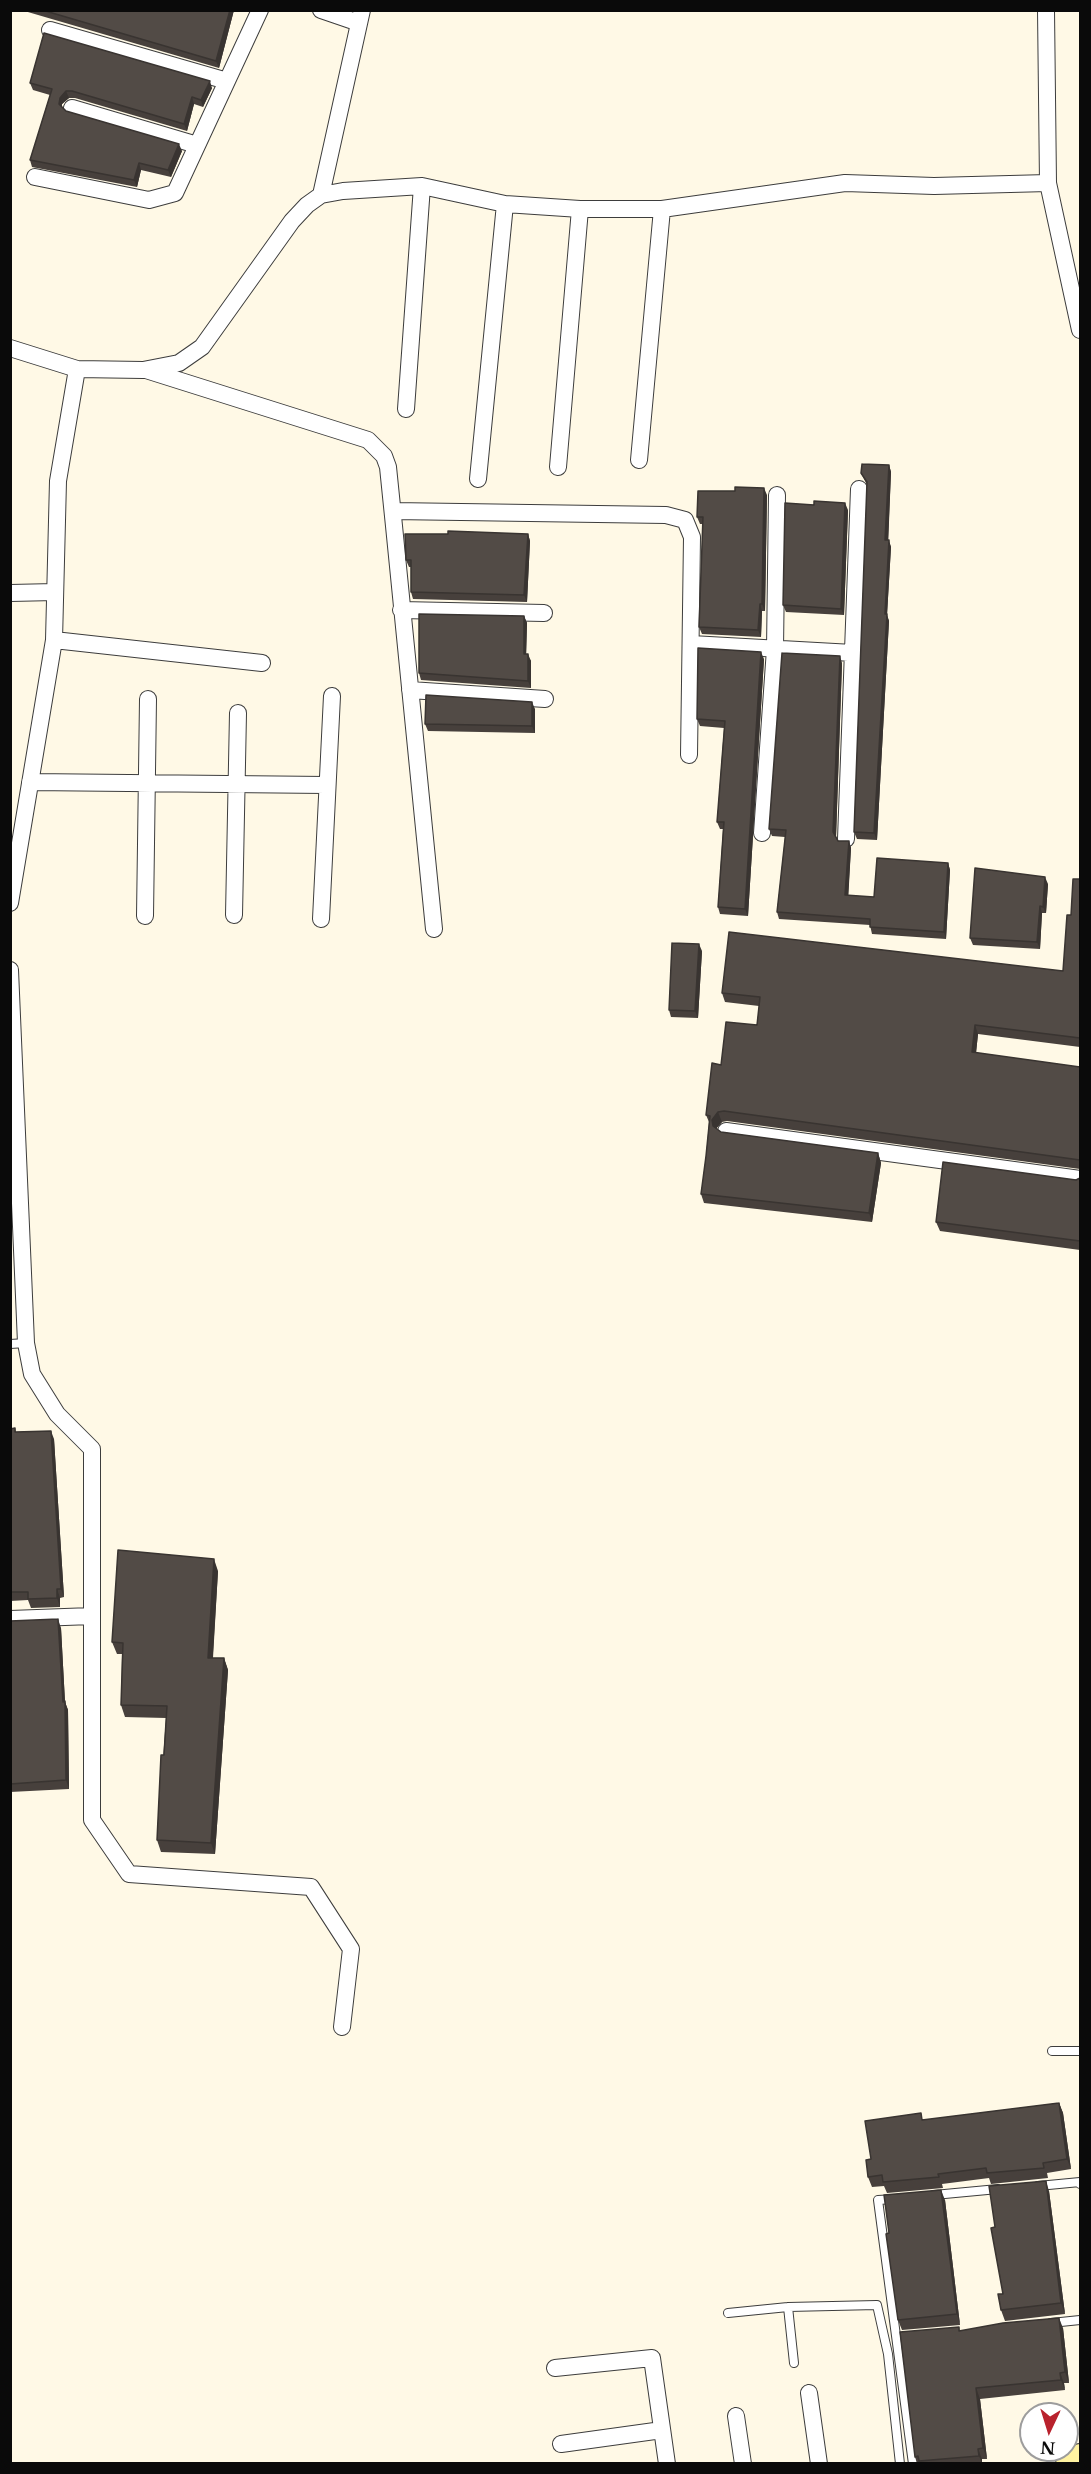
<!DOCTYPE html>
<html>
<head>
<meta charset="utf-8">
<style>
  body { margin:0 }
  #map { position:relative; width:1091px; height:2474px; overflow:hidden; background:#fff9e6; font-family:"Libre Baskerville",serif }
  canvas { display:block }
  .frame { position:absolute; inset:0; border:12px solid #0a0a0a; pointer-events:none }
  .north { position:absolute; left:1019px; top:2402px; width:60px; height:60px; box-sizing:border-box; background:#fff; border:2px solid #9d9d9d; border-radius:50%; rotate:184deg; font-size:16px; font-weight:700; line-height:24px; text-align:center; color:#0a0a0a }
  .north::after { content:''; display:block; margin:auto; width:21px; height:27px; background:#b9222d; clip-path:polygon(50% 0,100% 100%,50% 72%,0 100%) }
</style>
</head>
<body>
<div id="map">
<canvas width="1091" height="2474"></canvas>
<div class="frame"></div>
<div class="north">N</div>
</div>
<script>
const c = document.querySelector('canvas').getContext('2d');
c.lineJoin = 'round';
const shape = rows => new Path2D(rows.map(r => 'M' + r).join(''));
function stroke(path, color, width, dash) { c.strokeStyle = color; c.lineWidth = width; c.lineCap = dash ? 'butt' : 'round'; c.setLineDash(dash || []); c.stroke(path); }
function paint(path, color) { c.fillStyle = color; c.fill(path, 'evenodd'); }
const lane = shape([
  [10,1344,26,1343],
  [1052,2051,1080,2051],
  [1038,2186,1080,2182,1080,2184],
  [934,2195,998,2189],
  [894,2199,878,2200,913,2464],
  [788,2307,794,2363],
  [728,2313,788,2307,877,2305,888,2354,900,2464],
  [1051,2323,1080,2320]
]);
const street = shape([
  [321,10,359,23],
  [1046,10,1048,183,1080,330],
  [50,30,227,81],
  [72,108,197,145],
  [35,177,149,200,175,193,260,10],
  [321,195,362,10],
  [10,348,77,369,143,370,179,363,202,347,292,221,307,205,321,195,343,191,422,186,505,204,580,209,662,209,845,183,934,186,1048,183],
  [146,370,368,440,384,456,388,467,394,526,434,929],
  [406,409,422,186],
  [639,460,662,209],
  [558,467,580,209],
  [478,479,505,204],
  [393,511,666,515,685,520,692,537,689,755],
  [10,593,55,592],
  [401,610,544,613],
  [54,640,262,663],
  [691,644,853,653],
  [410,690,545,699],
  [30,782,326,785],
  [762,833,775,649,777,495],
  [846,839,859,489],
  [10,903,54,640,58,481,77,369],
  [234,915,238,713],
  [145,916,148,699],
  [321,919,332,696],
  [10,970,26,1343,32,1374,57,1414,92,1449,92,1820,129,1874,311,1887,351,1949,342,2027],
  [726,1131,1080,1179],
  [10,1619,92,1616],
  [555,2368,652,2358,667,2464],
  [809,2393,819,2464],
  [736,2416,743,2464],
  [561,2444,662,2430]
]);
const secondary = shape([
  [1067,2464,1080,2455]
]);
stroke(lane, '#3d3d3d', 10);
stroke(street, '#3d3d3d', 18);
stroke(secondary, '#2c2c2c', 24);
stroke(lane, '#fff', 8);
stroke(street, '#fff', 16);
stroke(secondary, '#fff2a1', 22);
paint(shape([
  [21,10,234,10,219,68],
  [30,83,212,88,203,107,194,104,187,131,75,98,69,98,62,104,62,107,66,111,182,151,171,177,141,170,137,187,32,167,30,160,50,95,33,90],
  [889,465,891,472,888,540,891,547,887,615,889,621,877,840,857,839,854,832,867,485,861,473],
  [767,495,765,611,762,611,761,637,702,634,699,627,703,524,700,524,697,517],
  [848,510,844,615,786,612,783,605],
  [448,534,528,534,530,541,527,602,413,599,411,592,411,567,409,567,406,560],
  [524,616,527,623,526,654,531,661,531,688,421,680,419,673],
  [764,659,748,916,720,914,718,907,723,829,720,829,717,822,724,728,700,726,697,719],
  [842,663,836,836,838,841,849,841,851,848,848,896,874,897,948,863,950,870,946,939,872,934,870,925,779,919,777,912,785,837,772,836,769,829],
  [535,709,535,733,428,731,425,724],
  [1080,879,1080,1047,978,1034,976,1053,1080,1067,1080,1169,727,1121,722,1122,716,1128,721,1132,878,1153,881,1163,872,1222,704,1203,701,1194,706,1156,709,1122,706,1115,721,1065,757,1025,759,1006,725,1002,722,993,1063,971,1071,915],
  [1048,884,1046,913,1042,913,1040,949,973,945,970,938],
  [702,951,698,1018,671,1017,669,1010],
  [1080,1178,1080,1250,940,1231,936,1222],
  [15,1428,16,1432,54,1439,64,1597,60,1598,60,1607,31,1608,28,1600,10,1601,10,1429],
  [218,1571,213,1658,224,1658,228,1670,215,1854,161,1852,157,1840,166,1718,125,1717,121,1705,122,1654,117,1654,112,1642],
  [10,1621,61,1628,65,1702,68,1710,69,1789,10,1792],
  [1059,2103,1063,2113,1071,2169,1047,2173,1048,2178,991,2184,989,2178,942,2184,943,2188,887,2193,884,2186,872,2187,868,2177,871,2159,923,2120],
  [1049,2191,1065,2314,1005,2321,1001,2310,1003,2294,995,2227],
  [945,2200,960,2325,902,2330,898,2320,889,2233],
  [959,2327,960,2331,1063,2328,1069,2383,1064,2383,1065,2390,980,2399,987,2459,982,2459,982,2463,917,2463,915,2457]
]), '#47403c');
paint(shape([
  [230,10,234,10,219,68,216,61],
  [210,81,212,88,203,107,201,100],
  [66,91,69,98,62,104,62,111,59,104,60,98],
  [192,97,194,104,187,131,184,124],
  [179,144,182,151,171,177,168,170],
  [139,163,141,170,137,187,134,180],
  [889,465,891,472,888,547,885,540],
  [764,488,767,495,765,611,762,604],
  [845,503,848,510,844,615,841,609],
  [528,534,530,541,527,602,524,595],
  [889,540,891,547,887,615,889,621,877,840,874,833],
  [760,604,762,611,761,637,758,630],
  [524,616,527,623,526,661,524,654],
  [761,652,764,659,748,916,745,909],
  [528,654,531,661,531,688,528,681],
  [840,656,842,663,836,839,833,832],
  [532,702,535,709,535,733,532,726],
  [849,841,851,848,848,902,845,895],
  [948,863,950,870,946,939,944,932],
  [1045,877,1048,884,1046,913,1043,907],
  [1040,906,1042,913,1040,949,1037,942],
  [699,944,702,951,698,1018,695,1011],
  [975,1025,978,1034,975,1062,972,1052],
  [718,1112,722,1122,716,1129,713,1126,712,1120],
  [878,1153,881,1163,872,1222,869,1213],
  [51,1431,54,1439,64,1597,61,1589],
  [214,1559,218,1571,212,1669,208,1658],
  [57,1589,60,1598,60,1607,57,1598],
  [58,1619,61,1628,65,1702,68,1710,69,1789,66,1780,63,1702],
  [224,1658,228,1670,215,1854,211,1843],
  [1059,2103,1063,2113,1071,2169,1067,2159],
  [1046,2181,1049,2191,1065,2314,1061,2303],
  [941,2190,945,2200,960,2325,957,2314],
  [1059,2318,1063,2328,1069,2383,1065,2372],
  [1060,2373,1064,2383,1065,2390,1061,2380],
  [976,2388,980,2399,987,2459,983,2448],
  [978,2449,982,2459,982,2463,979,2456]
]), '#393431');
const building = shape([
  [42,10,230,10,216,61,42,10],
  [44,33,210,81,201,100,192,97,184,124,72,91,66,91,60,98,59,104,66,111,179,144,168,170,139,163,134,180,30,160,52,89,30,83,44,33],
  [862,464,889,465,885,540,889,540,885,614,887,614,874,833,854,832,867,482,861,473,862,464],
  [735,487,764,488,762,604,760,604,758,630,699,627,703,517,697,517,698,491,735,491,735,487],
  [814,501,845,503,841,609,783,605,785,503,814,505,814,501],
  [448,531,528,534,524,595,411,592,411,560,406,560,405,534,448,534,448,531],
  [419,614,524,616,524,654,528,654,528,681,419,673,419,614],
  [698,648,761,652,745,909,718,907,724,822,717,822,725,721,697,719,698,648],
  [782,653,840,656,833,832,838,841,849,841,845,895,874,897,877,858,948,863,944,932,870,927,870,919,777,912,786,830,769,829,782,653],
  [426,695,532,702,532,726,425,724,426,695],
  [975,868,1045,877,1043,907,1040,906,1037,942,970,938,975,868],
  [1073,879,1080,879,1080,1038,975,1025,972,1052,1080,1067,1080,1160,724,1111,718,1112,712,1120,713,1126,721,1132,878,1153,869,1213,701,1194,706,1156,710,1116,706,1115,712,1063,721,1065,726,1022,757,1025,760,997,722,993,729,932,1063,971,1067,915,1071,915,1073,879],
  [672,943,699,944,695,1011,669,1010,672,943],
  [943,1162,1076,1180,1080,1178,1080,1241,936,1222,943,1162],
  [15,1428,15,1432,51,1431,61,1589,57,1589,57,1598,28,1599,28,1592,10,1592,10,1429,15,1428],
  [118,1550,214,1559,208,1658,224,1658,211,1843,157,1840,161,1755,164,1755,167,1706,121,1705,123,1643,112,1642,118,1550],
  [58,1619,63,1702,65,1701,66,1780,10,1784,10,1621,58,1619],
  [1059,2103,1067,2159,1043,2163,1044,2168,987,2173,986,2168,938,2174,939,2177,883,2182,882,2175,868,2177,866,2160,871,2159,865,2121,921,2113,922,2120,1059,2103],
  [1046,2181,1061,2303,1001,2310,998,2294,1003,2294,991,2228,995,2227,989,2186,1046,2181],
  [941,2190,957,2314,898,2320,886,2234,889,2233,884,2195,941,2190],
  [1059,2318,1065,2372,1060,2373,1061,2380,976,2388,983,2448,978,2449,979,2456,919,2461,918,2456,915,2457,900,2332,959,2327,959,2331,1003,2323,1059,2318]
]);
paint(building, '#524b46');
stroke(building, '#393431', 1.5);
</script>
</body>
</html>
